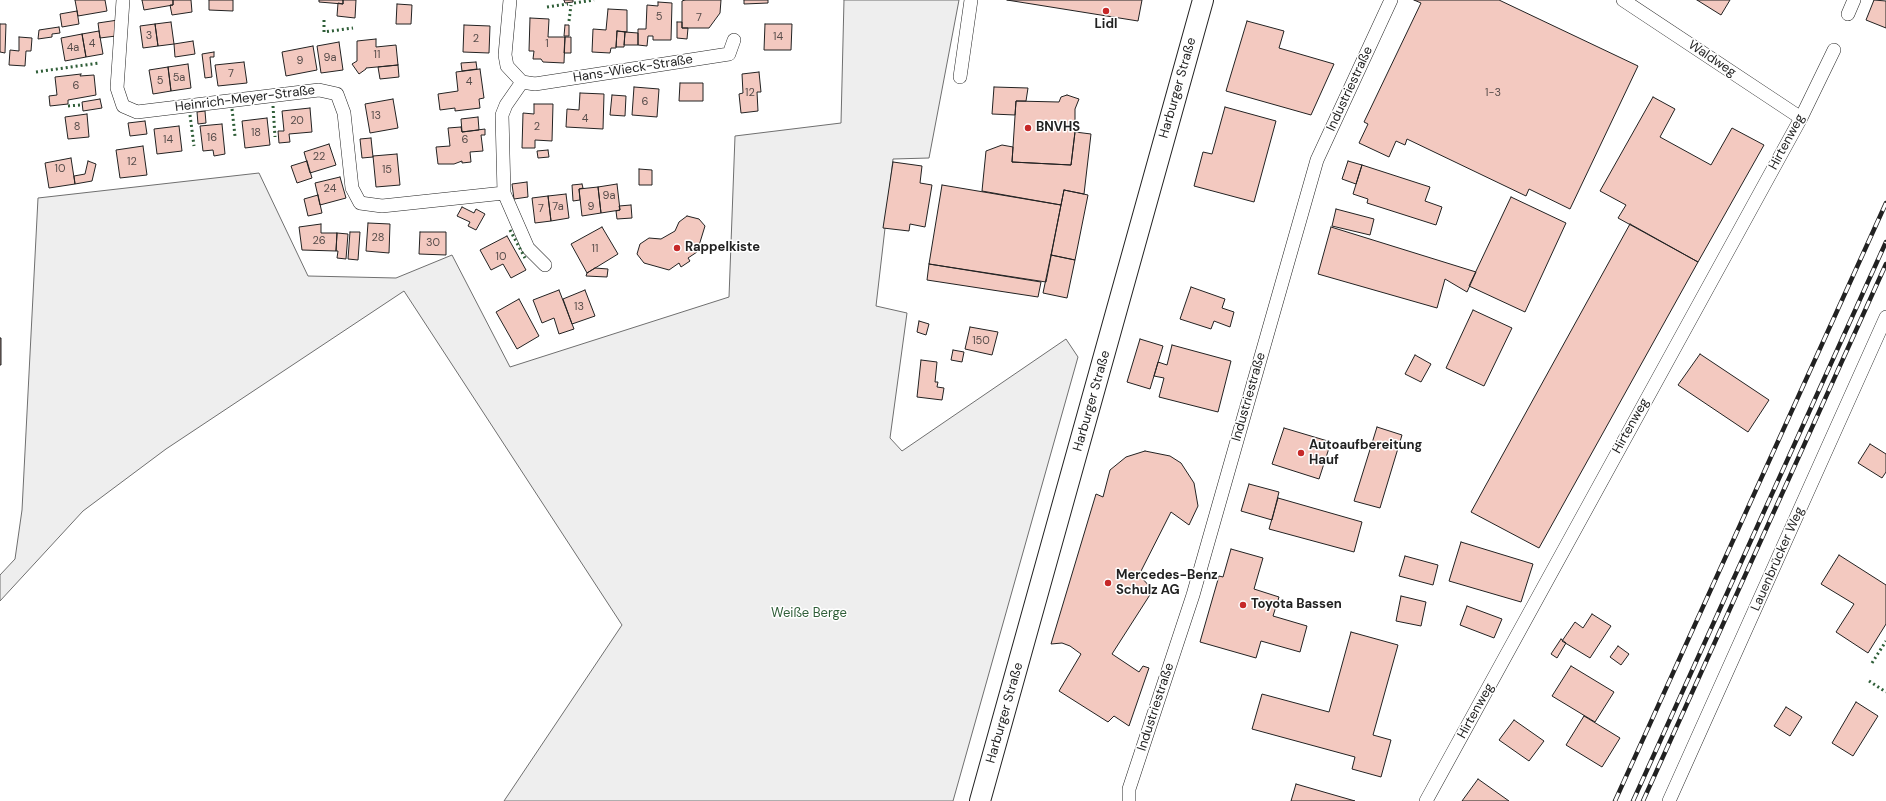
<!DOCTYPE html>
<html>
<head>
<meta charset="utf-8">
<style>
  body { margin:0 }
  canvas { display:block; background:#fff }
</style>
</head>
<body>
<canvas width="1886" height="801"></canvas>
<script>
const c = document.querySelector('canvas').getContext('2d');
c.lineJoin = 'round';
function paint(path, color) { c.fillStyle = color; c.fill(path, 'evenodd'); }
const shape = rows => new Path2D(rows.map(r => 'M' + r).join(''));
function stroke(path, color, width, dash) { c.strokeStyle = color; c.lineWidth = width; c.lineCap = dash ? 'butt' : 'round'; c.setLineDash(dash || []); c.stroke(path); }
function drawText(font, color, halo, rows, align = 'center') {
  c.font = font + ' "DM Sans",sans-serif'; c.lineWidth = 3; c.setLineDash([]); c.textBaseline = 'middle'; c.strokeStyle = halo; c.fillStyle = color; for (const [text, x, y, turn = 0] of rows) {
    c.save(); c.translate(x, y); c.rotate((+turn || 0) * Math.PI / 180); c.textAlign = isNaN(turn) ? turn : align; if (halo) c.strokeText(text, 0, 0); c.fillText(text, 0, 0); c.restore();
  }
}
const green = shape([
  [844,0,959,0,929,158,893,159,876,306,907,313,890,438,902,451,1066,339,1078,357,953,801,504,801,622,625,404,291,166,449,83,511,0,601,0,575,15,559,22,510,38,198,259,173,308,276,396,278,452,255,510,367,729,297,735,136,841,123,844,0]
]);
paint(green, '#eee');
stroke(green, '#6f6f6f', 1);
const building = shape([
  [75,0,105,0,107,11,78,16,75,0],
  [142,0,173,0,173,5,144,10,142,0],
  [173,0,191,0,192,12,172,15,170,5,173,5,173,0],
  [209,0,233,0,233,11,209,10,209,0],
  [319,0,343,0,343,4,319,2,319,0],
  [343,0,356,0,355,18,337,16,338,3,343,4,343,0],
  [564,0,573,0,573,2,565,3,564,0],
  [685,0,721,0,720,13,709,28,682,28,682,1,685,0],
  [744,0,768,0,768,3,744,4,744,0],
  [1007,0,1142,0,1138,21,1007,0],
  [1414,0,1499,0,1638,66,1570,209,1529,189,1526,196,1407,139,1405,145,1396,141,1389,157,1359,143,1368,124,1364,122,1421,3,1414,0],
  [1697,0,1730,0,1721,15,1697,0],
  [1874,0,1886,1,1886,28,1866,20,1874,0],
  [658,2,672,3,671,40,653,40,653,36,648,36,647,46,638,45,638,29,646,29,647,5,658,6,658,2],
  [397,4,412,5,411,24,396,24,397,4],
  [608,9,627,10,627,32,617,31,616,48,611,48,610,53,592,52,593,29,606,30,608,9],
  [77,11,79,24,62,27,60,14,77,11],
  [530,18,549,19,548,37,565,37,564,63,543,62,541,59,533,59,534,51,529,51,530,18],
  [118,20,116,36,100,38,98,23,118,20],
  [1247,21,1284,31,1279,48,1334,64,1311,115,1226,91,1247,21],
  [171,22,174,44,158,46,155,24,171,22],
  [677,22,682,22,682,28,688,28,687,39,677,38,677,22],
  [0,24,6,24,5,53,0,52,0,24],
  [155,24,158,46,143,48,140,26,155,24],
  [765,24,792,24,791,50,764,50,765,24],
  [464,25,490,26,489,53,463,52,464,25],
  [565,25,569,25,569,36,564,36,565,25],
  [59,27,60,33,52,34,52,37,38,39,39,30,59,27],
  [99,31,103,54,86,57,82,34,99,31],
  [617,31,625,32,624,47,616,47,617,31],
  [625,32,638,33,638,45,624,45,625,32],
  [82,34,86,57,65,61,61,38,82,34],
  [19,37,32,38,31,51,26,51,25,66,9,65,10,50,19,51,19,37],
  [565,37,571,37,571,53,564,53,565,37],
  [376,39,376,47,396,45,398,65,366,68,366,69,359,74,352,64,357,61,357,41,376,39],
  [193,41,195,54,175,57,174,44,193,41],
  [339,42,343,70,321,73,317,46,339,42],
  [313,46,317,70,286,76,282,52,313,46],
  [214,52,214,57,210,57,212,77,205,78,202,54,214,52],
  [244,62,247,83,218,86,215,65,244,62],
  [476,62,477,69,462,71,461,63,476,62],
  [188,64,191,88,171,91,168,67,188,64],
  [398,65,399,77,380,79,378,67,398,65],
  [168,67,171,91,153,94,149,70,168,67],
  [480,69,484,98,479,99,480,108,455,111,455,108,440,110,438,94,458,91,456,72,480,69],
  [759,72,761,92,757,92,758,111,741,113,739,94,743,93,742,74,759,72],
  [81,74,80,76,94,75,96,95,68,100,68,104,50,106,49,96,57,95,55,77,81,74],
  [680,83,703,83,703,101,679,101,680,83],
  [634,87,659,89,657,117,632,115,634,87],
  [994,87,1028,88,1026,101,1016,101,1015,115,992,114,994,87],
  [580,93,604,94,603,129,566,127,567,109,579,110,580,93],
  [612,95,626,96,625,116,610,115,612,95],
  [1067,95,1079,99,1075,109,1075,132,1071,165,1012,162,1016,101,1059,102,1061,97,1067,95],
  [1653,97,1675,109,1660,137,1711,165,1732,128,1764,145,1698,262,1618,218,1626,205,1600,191,1653,97],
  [100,99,102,108,83,111,82,102,100,99],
  [393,99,398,128,370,133,365,104,393,99],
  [534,104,553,104,552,141,535,140,535,148,522,148,523,113,534,114,534,104],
  [1225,107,1276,121,1254,202,1194,186,1203,152,1212,154,1225,107],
  [310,108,312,132,289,134,290,142,279,143,278,131,284,131,282,111,310,108],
  [205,111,206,123,198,124,197,112,205,111],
  [87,114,89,137,68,139,65,117,87,114],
  [478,117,479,130,462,132,461,119,478,117],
  [267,118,270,145,245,148,242,121,267,118],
  [145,121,147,134,130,136,128,123,145,121],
  [222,124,225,154,214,156,213,150,203,151,200,126,222,124],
  [179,126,182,151,157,154,154,129,179,126],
  [461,127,462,132,485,129,485,135,481,135,483,151,470,152,471,162,462,163,462,161,454,164,438,164,436,147,450,146,448,128,461,127],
  [1075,132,1091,134,1084,194,1064,190,1061,205,982,191,986,151,1002,145,1013,147,1012,162,1071,165,1075,132],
  [371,138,373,157,362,158,360,139,371,138],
  [329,144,336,165,310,173,304,152,329,144],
  [143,146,147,175,120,178,116,150,143,146],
  [548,150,549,157,538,158,537,151,548,150],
  [397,154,400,185,376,187,373,156,397,154],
  [71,158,75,184,49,188,45,163,71,158],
  [88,161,96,164,92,181,75,184,74,176,85,174,88,161],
  [307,161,312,178,297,183,291,166,307,161],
  [1348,161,1362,165,1356,184,1342,179,1348,161],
  [893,162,922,166,920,183,932,185,925,227,910,224,909,231,883,228,893,162],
  [1362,165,1430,187,1425,201,1442,207,1436,225,1367,203,1368,199,1353,194,1362,165],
  [639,169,652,170,652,185,639,185,639,169],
  [340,177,346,198,320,205,315,183,340,177],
  [527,182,528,197,514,199,512,184,527,182],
  [582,184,583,188,579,189,580,200,573,201,572,185,582,184],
  [617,184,620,210,601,213,598,187,617,184],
  [942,185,1061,205,1046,282,929,264,942,185],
  [598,187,601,213,582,216,579,189,598,187],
  [1064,190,1088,195,1075,260,1051,255,1064,190],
  [566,194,569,218,551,221,548,196,566,194],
  [318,195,322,213,308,216,304,199,318,195],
  [548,196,551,221,535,223,532,198,548,196],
  [1511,197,1566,223,1525,312,1469,286,1511,197],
  [631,205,632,218,617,219,616,211,620,210,619,206,631,205],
  [462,207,474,213,476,209,485,214,476,230,468,226,470,222,457,216,462,207],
  [1336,209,1374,219,1370,235,1332,226,1336,209],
  [687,216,699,219,705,226,697,252,688,258,690,261,681,267,679,263,669,270,644,263,637,254,640,244,649,238,661,239,675,231,679,222,687,216],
  [368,223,390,224,389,253,366,251,368,223],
  [321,224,321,233,337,233,336,251,302,250,299,227,321,224],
  [1630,224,1698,262,1539,548,1471,512,1630,224],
  [602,227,618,254,587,273,571,244,602,227],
  [1331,227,1476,272,1467,292,1445,279,1437,308,1318,274,1331,227],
  [350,232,360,232,358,260,348,259,350,232],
  [420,232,446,232,446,255,419,254,420,232],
  [337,233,348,234,346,259,337,258,338,251,336,251,337,233],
  [507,236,526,270,511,278,503,264,491,270,480,250,507,236],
  [1051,255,1075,260,1067,298,1043,293,1051,255],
  [929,264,1041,282,1038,297,927,280,929,264],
  [595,268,608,269,607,277,586,276,587,273,595,268],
  [1191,287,1225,299,1222,308,1234,312,1230,327,1214,321,1211,329,1180,319,1191,287],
  [559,290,574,329,559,334,554,318,542,323,533,300,559,290],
  [585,290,595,316,572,324,563,299,585,290],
  [519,299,539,336,517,349,496,312,519,299],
  [1473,310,1512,328,1484,386,1446,368,1473,310],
  [919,321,929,324,926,335,917,332,919,321],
  [970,327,998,332,992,355,965,349,970,327],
  [0,338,1,338,1,365,0,365,0,338],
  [1140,339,1163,346,1150,389,1127,382,1140,339],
  [1172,345,1231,361,1218,412,1159,397,1164,378,1154,376,1158,362,1167,365,1172,345],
  [953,350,964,352,962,362,951,360,953,350],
  [1700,354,1769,400,1748,432,1678,385,1700,354],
  [1415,355,1431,364,1421,382,1405,374,1415,355],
  [921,360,937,362,935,382,938,382,937,387,944,388,942,400,917,397,921,360],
  [1377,427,1402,435,1380,508,1354,501,1377,427],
  [1284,428,1331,442,1319,479,1272,464,1284,428],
  [1870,444,1886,454,1886,472,1882,478,1858,463,1870,444],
  [1145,451,1170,456,1181,463,1194,483,1198,506,1189,525,1171,512,1139,575,1153,590,1112,654,1139,672,1143,666,1149,668,1129,726,1114,716,1108,722,1059,691,1081,654,1070,646,1062,643,1051,644,1096,494,1103,497,1110,470,1126,457,1145,451],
  [1249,484,1279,492,1272,520,1241,511,1249,484],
  [1278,498,1362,522,1354,552,1269,529,1278,498],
  [1461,542,1533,564,1521,602,1449,581,1461,542],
  [1231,549,1263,558,1254,589,1279,597,1273,616,1307,626,1300,652,1261,641,1256,658,1200,642,1219,576,1223,577,1231,549],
  [1839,555,1886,585,1886,624,1868,653,1836,632,1854,604,1821,584,1839,555],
  [1405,556,1438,565,1433,585,1399,576,1405,556],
  [1401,596,1426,602,1421,626,1396,621,1401,596],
  [1467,606,1502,619,1494,638,1460,625,1467,606],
  [1592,614,1611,626,1590,658,1562,641,1575,622,1583,628,1592,614],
  [1351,632,1398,645,1373,735,1391,740,1381,777,1352,769,1355,757,1252,729,1262,694,1329,712,1351,632],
  [1561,639,1566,643,1557,658,1551,654,1561,639],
  [1618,646,1629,654,1621,665,1610,657,1618,646],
  [1571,666,1614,692,1595,722,1552,696,1571,666],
  [1856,702,1878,716,1853,756,1832,743,1856,702],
  [1786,707,1802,717,1790,736,1774,726,1786,707],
  [1584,716,1620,738,1602,767,1566,745,1584,716],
  [1514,720,1544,741,1529,761,1499,740,1514,720],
  [1478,779,1509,801,1462,801,1478,779],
  [1296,784,1355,801,1291,801,1296,784]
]);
paint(building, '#f3c9c0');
stroke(building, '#222', 1);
const minor = shape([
  [123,0,117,88,123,106,137,112,319,90,337,94,344,113,352,188,360,203,382,206,504,193],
  [510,0,505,55,507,66,522,82,506,105,502,115,504,193,528,248,545,265],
  [1623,0,1801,118],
  [1848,14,1854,0],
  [960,77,971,0],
  [522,82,535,84,729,54,734,40],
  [1129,801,1129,789,1193,595,1317,160,1391,0],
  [1426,801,1801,118,1834,50],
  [1669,801,1886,317]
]);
const primary = shape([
  [980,801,1203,0]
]);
stroke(minor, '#222', 14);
stroke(primary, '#222', 22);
stroke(minor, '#fff', 13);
stroke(primary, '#fff', 20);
const rail = shape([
  [1615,801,1886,203],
  [1633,801,1886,242],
  [1643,801,1886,264]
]);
stroke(rail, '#222', 4.5);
stroke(rail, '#fff', 3, [9]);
stroke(shape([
  [574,3,594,0],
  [547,7,568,4],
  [324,20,324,32,353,28],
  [569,21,571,5],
  [36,72,99,63],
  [68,106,80,105],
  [273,106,275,137],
  [232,109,235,136],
  [190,115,194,146],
  [510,230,525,258],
  [1872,663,1886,641],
  [1869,681,1886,692]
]), '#2f5e38', 3, [2, 3]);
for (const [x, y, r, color] of [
  [1106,11,4,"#c62828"],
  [1028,128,4,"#c62828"],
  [677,248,4,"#c62828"],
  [1301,453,4,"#c62828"],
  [1108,583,4,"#c62828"],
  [1243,605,4,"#c62828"]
]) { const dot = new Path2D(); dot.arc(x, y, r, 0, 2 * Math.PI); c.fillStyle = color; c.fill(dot); stroke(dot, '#fff', 1.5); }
drawText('11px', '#564c4a', null, [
  ["5",659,17],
  ["7",699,18],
  ["3",149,36],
  ["14",778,37],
  ["2",476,39],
  ["4",92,44],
  ["1",547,44],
  ["4a",73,48],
  ["11",377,55],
  ["9a",330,58],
  ["9",300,61],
  ["7",231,74],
  ["5a",179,78],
  ["5",160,81],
  ["4",469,82],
  ["6",76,86],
  ["12",750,93],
  ["1-3",1493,93],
  ["6",645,102],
  ["13",376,116],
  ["4",585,119],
  ["20",297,121],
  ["8",77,127],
  ["2",537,127],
  ["18",256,133],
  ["16",212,138],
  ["14",168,140],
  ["6",465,140],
  ["22",319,157],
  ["12",132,162],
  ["10",60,169],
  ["15",387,170],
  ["24",330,189],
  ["9a",609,196],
  ["7a",558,207],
  ["9",591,207],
  ["7",541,209],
  ["28",378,238],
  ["26",319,241],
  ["30",433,243],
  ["11",595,249],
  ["10",501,257],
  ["13",579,307],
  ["150",981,341]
]);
drawText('bold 13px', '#222', '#fff', [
  ["Lidl",1106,25,"center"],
  ["BNVHS",1036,128],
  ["Rappelkiste",685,248],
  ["Autoaufbereitung",1309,446],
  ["Hauf",1309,461],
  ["Mercedes-Benz",1116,576],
  ["Schulz AG",1116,591],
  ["Toyota Bassen",1251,605]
], 'left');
drawText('13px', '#222', '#fff', [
  ["Waldweg",1712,59,34],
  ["Hans-Wieck-Straße",633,69,-9],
  ["Harburger Straße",1178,88,-74],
  ["Industriestraße",1350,89,-65],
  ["Heinrich-Meyer-Straße",245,99,-7],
  ["Hirtenweg",1787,142,-62],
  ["Industriestraße",1249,397,-74],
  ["Harburger Straße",1092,401,-74],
  ["Hirtenweg",1631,426,-61],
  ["Lauenbrücker Weg",1778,559,-66],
  ["Industriestraße",1156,707,-72],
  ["Hirtenweg",1476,711,-61],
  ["Harburger Straße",1005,713,-74]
]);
drawText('13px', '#2f5e38', '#fff', [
  ["Weiße Berge",809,614]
]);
</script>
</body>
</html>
